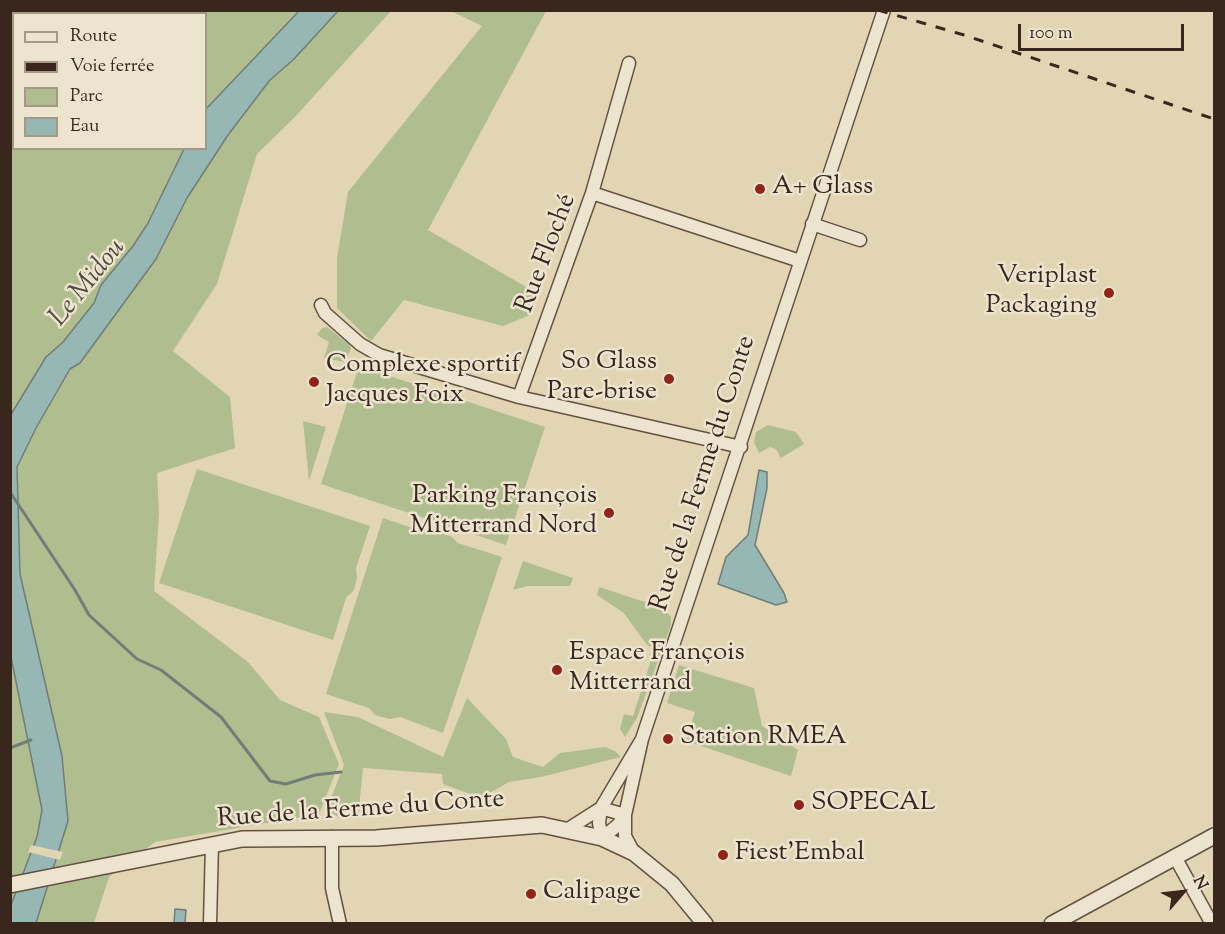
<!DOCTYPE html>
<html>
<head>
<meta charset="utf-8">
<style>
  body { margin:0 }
  #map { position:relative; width:1225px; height:934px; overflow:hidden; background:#e1d5b3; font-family:"Sorts Mill Goudy",serif }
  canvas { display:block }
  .frame { position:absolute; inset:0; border:12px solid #39261d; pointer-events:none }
  .legend { position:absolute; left:12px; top:12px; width:195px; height:138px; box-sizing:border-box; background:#ece4ce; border:2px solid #a49887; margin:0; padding:8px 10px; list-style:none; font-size:18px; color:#39261d }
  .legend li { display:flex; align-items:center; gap:12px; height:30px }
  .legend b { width:30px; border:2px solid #a49887 }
  .north { position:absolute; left:1153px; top:862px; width:60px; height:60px; -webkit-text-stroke:4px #ece4ce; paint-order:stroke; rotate:62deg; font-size:16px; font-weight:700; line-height:24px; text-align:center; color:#39261d }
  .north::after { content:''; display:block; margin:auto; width:21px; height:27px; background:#39261d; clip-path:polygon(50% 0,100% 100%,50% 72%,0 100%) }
  .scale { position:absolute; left:1018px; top:24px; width:166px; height:27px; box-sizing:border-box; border:3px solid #39261d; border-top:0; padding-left:8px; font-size:18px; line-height:21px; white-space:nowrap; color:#39261d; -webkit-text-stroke:4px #ece4ce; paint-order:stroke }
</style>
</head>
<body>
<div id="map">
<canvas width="1225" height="934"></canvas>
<div class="frame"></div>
<ul class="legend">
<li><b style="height:8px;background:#ece4ce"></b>Route</li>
<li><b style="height:8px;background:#39261d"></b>Voie ferrée</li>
<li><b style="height:16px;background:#b0be8f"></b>Parc</li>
<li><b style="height:16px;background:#97b7b5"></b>Eau</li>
</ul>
<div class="north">N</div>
<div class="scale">100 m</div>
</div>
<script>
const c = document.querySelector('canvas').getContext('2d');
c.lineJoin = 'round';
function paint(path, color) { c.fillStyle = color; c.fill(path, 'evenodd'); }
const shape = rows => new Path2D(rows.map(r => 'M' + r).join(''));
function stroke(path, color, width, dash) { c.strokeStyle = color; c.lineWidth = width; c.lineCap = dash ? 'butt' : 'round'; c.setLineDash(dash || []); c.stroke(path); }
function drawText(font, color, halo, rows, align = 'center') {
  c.font = font + ' "Sorts Mill Goudy",serif'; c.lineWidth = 5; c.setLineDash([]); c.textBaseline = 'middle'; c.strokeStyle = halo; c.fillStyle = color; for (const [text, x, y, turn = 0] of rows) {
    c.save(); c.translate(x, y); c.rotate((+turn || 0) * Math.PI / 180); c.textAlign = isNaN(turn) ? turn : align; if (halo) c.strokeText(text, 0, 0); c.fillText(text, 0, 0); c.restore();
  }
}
paint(shape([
  [18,11,391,11,294,118,257,154,217,284,173,351,230,397,235,448,157,473,159,514,154,591,248,662,280,700,319,717,339,764,319,814,155,842,109,877,94,923,11,924,10,50,13,33,14,148,206,148,206,14,17,13],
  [451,11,546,11,428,230,533,291,534,302,530,315,503,326,404,300,371,341,337,308,337,258,348,192,482,26],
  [327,327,350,345,351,349,344,362,324,358,329,342,317,335,322,328],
  [359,366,545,427,506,545,321,484],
  [303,421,326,427,309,481],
  [768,425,796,432,804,444,781,458,776,449,770,447,759,453,754,442,756,432],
  [197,469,370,526,356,568,357,578,354,590,346,598,333,640,159,583],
  [383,518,430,534,438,532,452,537,458,543,502,557,443,733,400,717,390,719,375,715,369,708,326,694],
  [523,561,573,578,570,586,527,586,513,590],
  [599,587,663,608,671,617,671,625,637,718,625,737,620,729,624,714,633,716,655,648,647,645,624,613,597,595],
  [679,665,754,688,762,726,798,750,791,776,686,741,695,712,667,703],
  [467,698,506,739,513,757,543,767,560,753,605,747,615,751,621,757,541,777,509,782,481,798,443,784,442,774,363,768,358,818,355,817,355,803,338,804,339,817,326,811,344,765,324,712,358,717,443,757]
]), '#b0be8f');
const water = shape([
  [299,11,338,11,294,59,270,80,228,135,187,198,156,259,80,363,70,369,36,428,17,467,20,574,62,756,68,821,36,923,11,923,11,905,37,837,42,810,11,657,10,416,46,357,63,342,94,303,101,285,133,246,148,223,184,149,206,148,206,109,299,11],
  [759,470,767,472,767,488,755,545,784,593,787,602,776,605,718,584,726,557,748,535,759,470],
  [175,909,186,910,185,923,174,923,175,909]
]);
paint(water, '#97b7b5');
stroke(water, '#717d78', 1.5);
paint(shape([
  [31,845,63,852,60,860,28,852]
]), '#e1d5b3');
stroke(shape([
  [10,492,75,590,89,615,137,659,161,670,221,717,270,781,286,784,315,775,341,772],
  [10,748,31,740]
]), '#717d78', 3);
const minor = shape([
  [592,193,629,63],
  [812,224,860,240],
  [321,305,325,313,360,344,379,355,519,397,741,447],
  [519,397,592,193,800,261],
  [642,739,601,808,599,823,602,838,618,825,625,815,642,739,884,10],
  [601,808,625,815,625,836,634,853],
  [568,829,601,808],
  [332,837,332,888,340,924],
  [1175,857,1212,924],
  [210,924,212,844]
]);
const tertiary = shape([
  [10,885,242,839,376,838,542,825,602,838,634,853,672,884,705,924],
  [1052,924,1214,836]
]);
stroke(minor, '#635242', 15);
stroke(tertiary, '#635242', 18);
stroke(minor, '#ece4ce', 12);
stroke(tertiary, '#ece4ce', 15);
stroke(shape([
  [878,10,964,35,1214,119]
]), '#39261d', 3, [10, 10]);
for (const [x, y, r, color] of [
  [760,189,6,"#8f2418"],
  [1109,293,6,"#8f2418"],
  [669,379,6,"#8f2418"],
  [314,382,6,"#8f2418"],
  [609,513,6,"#8f2418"],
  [557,670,6,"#8f2418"],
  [668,739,6,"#8f2418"],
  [799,805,6,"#8f2418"],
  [723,855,6,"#8f2418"],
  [531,894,6,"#8f2418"]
]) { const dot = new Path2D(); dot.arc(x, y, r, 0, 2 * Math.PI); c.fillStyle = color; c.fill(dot); stroke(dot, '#ece4ce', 2); }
drawText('26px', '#39261d', '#ece4ce', [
  ["A+ Glass",772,189],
  ["Veriplast",1097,278,"right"],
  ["Packaging",1097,308,"right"],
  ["So Glass",657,364,"right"],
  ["Pare-brise",657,394,"right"],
  ["Complexe sportif",326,367],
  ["Jacques Foix",326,397],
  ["Parking François",597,498,"right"],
  ["Mitterrand Nord",597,528,"right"],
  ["Espace François",569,655],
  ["Mitterrand",569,685],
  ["Station RMEA",680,739],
  ["SOPECAL",811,805],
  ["Fiest'Embal",735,855],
  ["Calipage",543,894]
], 'left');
drawText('26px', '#39261d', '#ece4ce', [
  ["Rue Floché",548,254,-69],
  ["Rue de la Ferme du Conte",705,474,-72],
  ["Rue de la Ferme du Conte",361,811,-4]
]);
drawText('italic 27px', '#504a43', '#ece4ce', [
  ["Le Midou",89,284,-51]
]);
</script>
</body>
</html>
